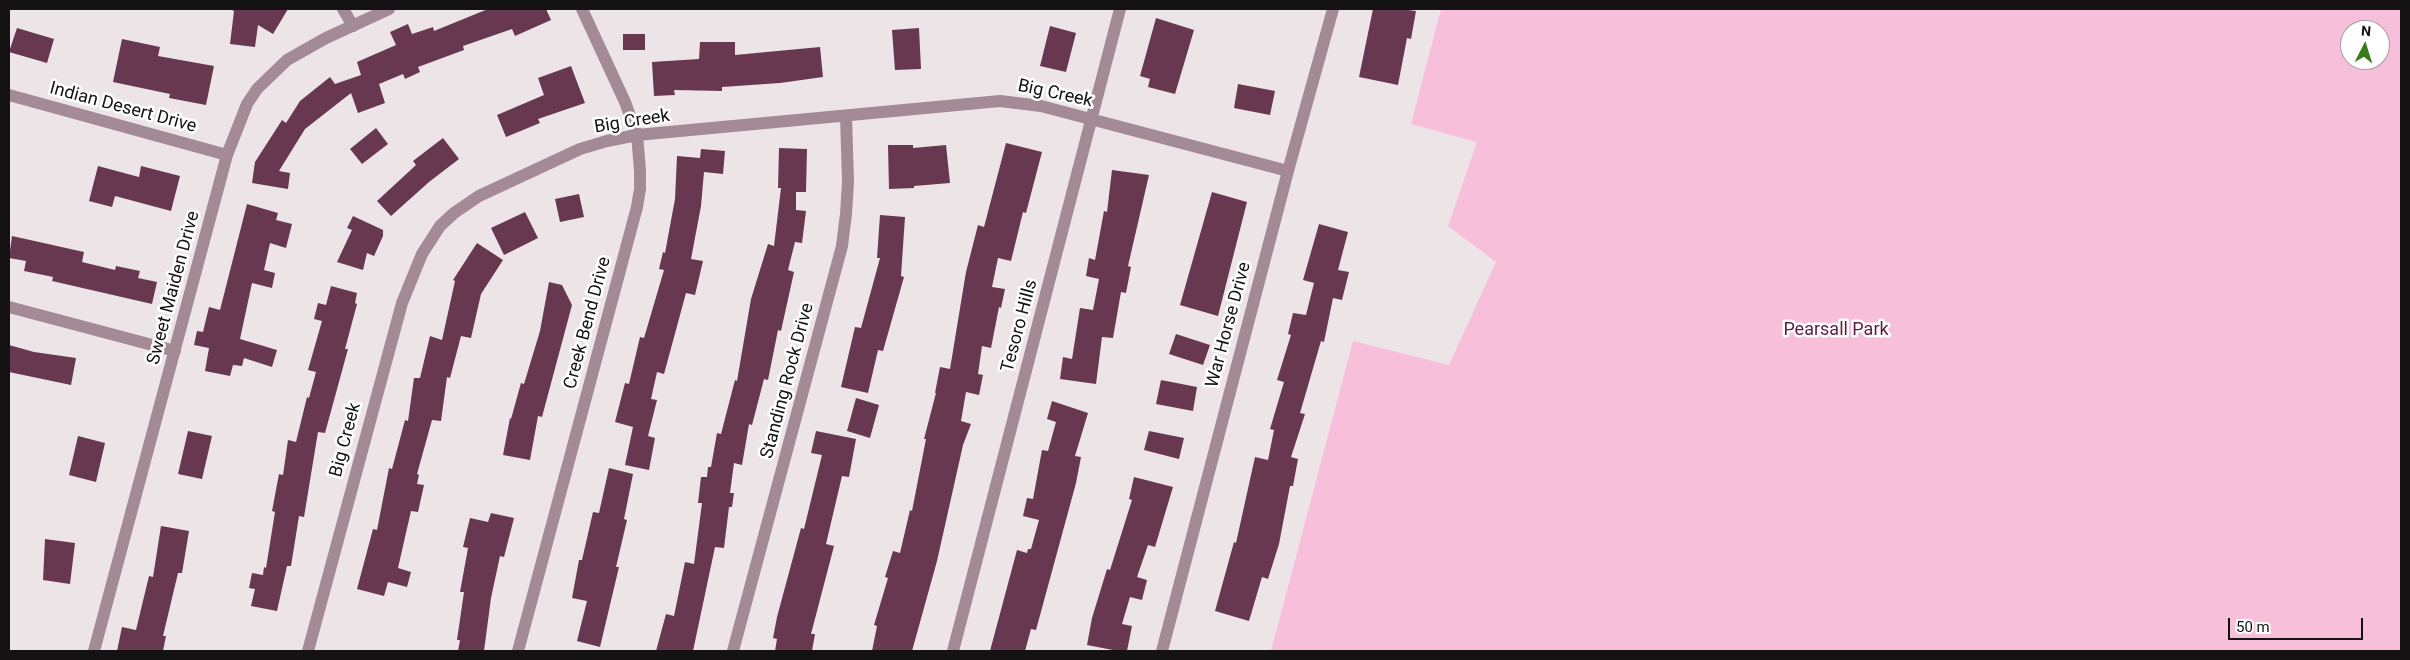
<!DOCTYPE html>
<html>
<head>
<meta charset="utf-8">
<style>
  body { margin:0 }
  #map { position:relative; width:2410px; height:660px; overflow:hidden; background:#ede4e8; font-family:Roboto,sans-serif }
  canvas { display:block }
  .frame { position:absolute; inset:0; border:10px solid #151213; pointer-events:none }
  .north { position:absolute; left:2340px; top:20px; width:50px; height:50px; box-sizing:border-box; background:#fff; border:1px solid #a1a0a1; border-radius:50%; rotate:5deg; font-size:14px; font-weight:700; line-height:20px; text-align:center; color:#151213 }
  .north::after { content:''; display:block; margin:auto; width:18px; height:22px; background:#397c1e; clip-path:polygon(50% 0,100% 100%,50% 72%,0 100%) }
  .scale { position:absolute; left:2228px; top:618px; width:135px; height:22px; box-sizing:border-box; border:2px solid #151213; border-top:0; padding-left:6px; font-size:15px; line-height:18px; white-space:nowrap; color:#151213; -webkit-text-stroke:4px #fff; paint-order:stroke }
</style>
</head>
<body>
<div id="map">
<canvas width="2410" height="660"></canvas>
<div class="frame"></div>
<div class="north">N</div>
<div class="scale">50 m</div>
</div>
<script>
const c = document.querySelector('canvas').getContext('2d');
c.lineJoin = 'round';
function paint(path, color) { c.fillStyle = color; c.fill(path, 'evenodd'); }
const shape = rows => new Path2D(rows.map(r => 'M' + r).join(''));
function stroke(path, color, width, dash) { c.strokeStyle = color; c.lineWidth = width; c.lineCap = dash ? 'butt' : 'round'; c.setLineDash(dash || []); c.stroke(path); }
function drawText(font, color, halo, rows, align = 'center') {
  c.font = font + ' Roboto,sans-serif'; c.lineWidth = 5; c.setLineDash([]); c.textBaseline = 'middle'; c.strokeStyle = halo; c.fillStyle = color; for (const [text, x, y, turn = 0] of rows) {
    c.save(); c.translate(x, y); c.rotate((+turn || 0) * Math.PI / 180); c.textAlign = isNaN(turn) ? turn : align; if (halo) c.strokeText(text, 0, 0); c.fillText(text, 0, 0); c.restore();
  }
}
paint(shape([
  [1441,9,2401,9,2401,651,1271,651,1353,341,1449,365,1496,262,1448,226,1477,142,1411,124],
  [2350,30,2380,30,2380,60,2350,60]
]), '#f7bfd9');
paint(shape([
  [230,9,288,9,273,34,258,25,255,47,230,44,234,11],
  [488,9,546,9,551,20,515,36,512,29,463,46,464,50,418,67,420,72,405,79,403,74,379,84,385,103,358,113,351,93,305,129,279,171,290,173,288,189,252,183,255,162,282,120,286,123,300,101,330,77,335,84,361,75,357,62,396,45,390,32,408,24,412,34,433,27,434,31],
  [1373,9,1401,9,1416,11,1411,39,1407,38,1398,85,1359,77],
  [1156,18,1194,30,1175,94,1148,87,1150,79,1140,76],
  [1050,26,1076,33,1066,72,1040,66],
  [17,28,54,39,47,63,9,52],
  [919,28,921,69,895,70,892,30],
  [623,34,645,34,645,50,623,50],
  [122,39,160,47,158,56,214,66,206,105,169,98,170,94,113,82],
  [700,42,735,42,735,55,820,47,823,77,780,83,722,87,722,91,674,90,675,95,654,96,652,62,699,59],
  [571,66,585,103,538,119,540,123,506,137,497,115,544,95,538,78],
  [1238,84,1275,91,1270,115,1234,108],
  [376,128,388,144,362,164,350,149],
  [443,138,459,159,429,182,391,216,377,201,416,165,413,161],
  [1006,143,1042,152,1026,213,1023,212,1011,261,998,258,992,287,1005,289,1001,308,999,307,991,348,982,346,978,374,983,375,979,395,966,392,961,421,971,424,963,445,937,561,912,651,872,651,877,626,874,625,888,578,885,577,893,551,900,553,910,510,912,511,926,439,924,439,936,393,935,393,940,367,950,369,966,272,978,225,984,227],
  [888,145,913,145,913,148,946,145,950,183,914,186,914,188,889,189],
  [779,148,807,149,806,192,796,192,796,210,806,211,802,243,795,242,788,270,794,272,781,331,778,330,768,380,764,379,752,425,749,424,742,465,734,463,730,493,734,493,732,507,729,507,724,548,715,547,693,651,656,651,666,614,674,616,685,562,694,564,702,503,698,503,701,477,707,477,708,467,711,467,717,433,721,434,735,380,737,381,751,299,768,244,774,246,781,188,778,188],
  [701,149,725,151,723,174,704,172,701,206,691,259,703,261,695,295,686,293,664,374,657,372,651,399,657,400,648,436,655,438,649,470,625,465,633,427,615,422,625,383,629,384,640,337,644,338,664,270,659,269,663,252,665,253,675,199,677,156,700,158],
  [98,166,139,177,141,166,180,176,171,211,115,196,112,207,89,201],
  [1112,170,1149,175,1128,266,1131,267,1126,293,1121,292,1113,338,1102,337,1096,384,1060,379,1063,357,1072,359,1080,308,1093,310,1099,279,1086,276,1089,258,1095,260,1104,211,1107,212],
  [1212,192,1247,202,1218,316,1180,305],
  [579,194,584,217,560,222,555,199],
  [247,204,278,213,276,220,292,224,286,248,270,243,264,270,275,273,272,288,252,283,240,339,277,350,272,367,244,358,242,366,233,365,230,376,205,371,209,348,194,345,197,331,203,332,209,307,220,310],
  [525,212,538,238,504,255,491,228],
  [880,215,905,217,901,276,904,277,883,351,878,350,868,393,841,387,855,327,861,328,880,258,877,258],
  [353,216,383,230,383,236,374,256,367,253,363,270,337,262,352,230,347,228],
  [1319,224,1348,232,1338,270,1349,272,1342,300,1333,298,1324,342,1321,341,1300,413,1305,414,1291,457,1298,459,1293,486,1290,486,1279,544,1268,579,1262,577,1249,621,1215,611,1234,542,1236,543,1255,457,1268,460,1274,430,1270,429,1284,382,1277,380,1291,335,1288,334,1293,313,1306,315,1314,283,1303,280],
  [12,236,84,252,82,262,115,270,116,266,140,271,138,278,157,282,152,304,52,281,53,277,24,271,26,261,9,258],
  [477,243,503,260,481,294,471,338,461,336,450,378,447,377,441,421,432,420,417,474,419,475,417,484,424,485,418,512,411,511,398,568,411,572,407,587,388,582,384,596,357,589,373,529,377,530,389,468,392,469,405,420,408,421,414,378,420,378,430,336,442,340,455,281,453,280],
  [549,282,562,285,572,305,542,417,538,416,530,460,503,455,510,418,511,419,521,383,524,384,540,331],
  [331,286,357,293,355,303,357,304,345,349,348,349,325,433,318,432,304,517,299,516,291,566,287,566,277,611,251,606,255,589,249,588,252,573,263,575,264,567,266,568,275,512,272,511,279,474,283,475,288,440,296,442,307,397,309,398,316,372,308,370,322,321,314,319,318,303,326,305],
  [1176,334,1210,345,1203,365,1169,354],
  [9,345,34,352,76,358,71,385,9,372],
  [1161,380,1197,387,1193,411,1156,404],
  [856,398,879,405,870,438,847,431],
  [1052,401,1088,413,1075,456,1081,457,1076,483,1036,630,1031,629,1025,651,990,651,1017,550,1027,553,1028,549,1031,549,1039,520,1023,516,1027,498,1033,499,1042,450,1048,451,1056,422,1047,419],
  [188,431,212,436,202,479,178,474],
  [816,431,856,439,849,477,842,476,826,544,834,546,811,634,815,634,812,651,775,651,777,639,773,638,777,617,801,528,804,529,822,455,811,453],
  [1149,431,1184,438,1179,459,1144,450],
  [78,436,105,443,96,482,69,475],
  [609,468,633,474,624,519,627,520,616,567,619,567,600,647,577,641,587,601,572,598,579,560,582,560,593,512,599,513],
  [1134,477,1173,487,1155,547,1148,545,1137,577,1147,580,1142,600,1130,597,1122,624,1132,626,1127,651,1118,651,1087,645,1092,618,1107,569,1110,570,1132,500,1129,499],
  [491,513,514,518,504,557,500,556,491,598,484,651,458,651,460,640,457,640,464,592,460,592,468,548,463,547,470,518,488,522],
  [161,526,189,531,182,573,178,573,163,636,166,636,163,651,117,651,122,627,136,630,149,576,153,577],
  [45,539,75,543,70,584,43,580]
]), '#683851');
stroke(shape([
  [343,9,353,26],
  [9,95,227,155],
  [9,307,175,351],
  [94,651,227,155,247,104,257,89,287,60,326,38,389,9],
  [308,651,402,303,422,254,440,226,454,213,479,196,580,149,607,141,637,135,1000,101,1041,106,1288,171],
  [518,651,637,207,640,189,640,170,637,135,625,102,582,9],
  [733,651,842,246,846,214,848,182,846,116],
  [953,651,1120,9],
  [1162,651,1288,171,1333,9]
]), '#a38a96', 12);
drawText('18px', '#151213', '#fff', [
  ["Big Creek",1055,94,12],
  ["Indian Desert Drive",123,108,15],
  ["Big Creek",632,122,-9],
  ["Sweet Maiden Drive",174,288,-75],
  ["Creek Bend Drive",588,323,-75],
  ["War Horse Drive",1229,325,-75],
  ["Tesoro Hills",1020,326,-75],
  ["Standing Rock Drive",788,381,-75],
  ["Big Creek",346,440,-75]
]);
drawText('18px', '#5e1c42', '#fff', [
  ["Pearsall Park",1836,330]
]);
</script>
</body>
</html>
